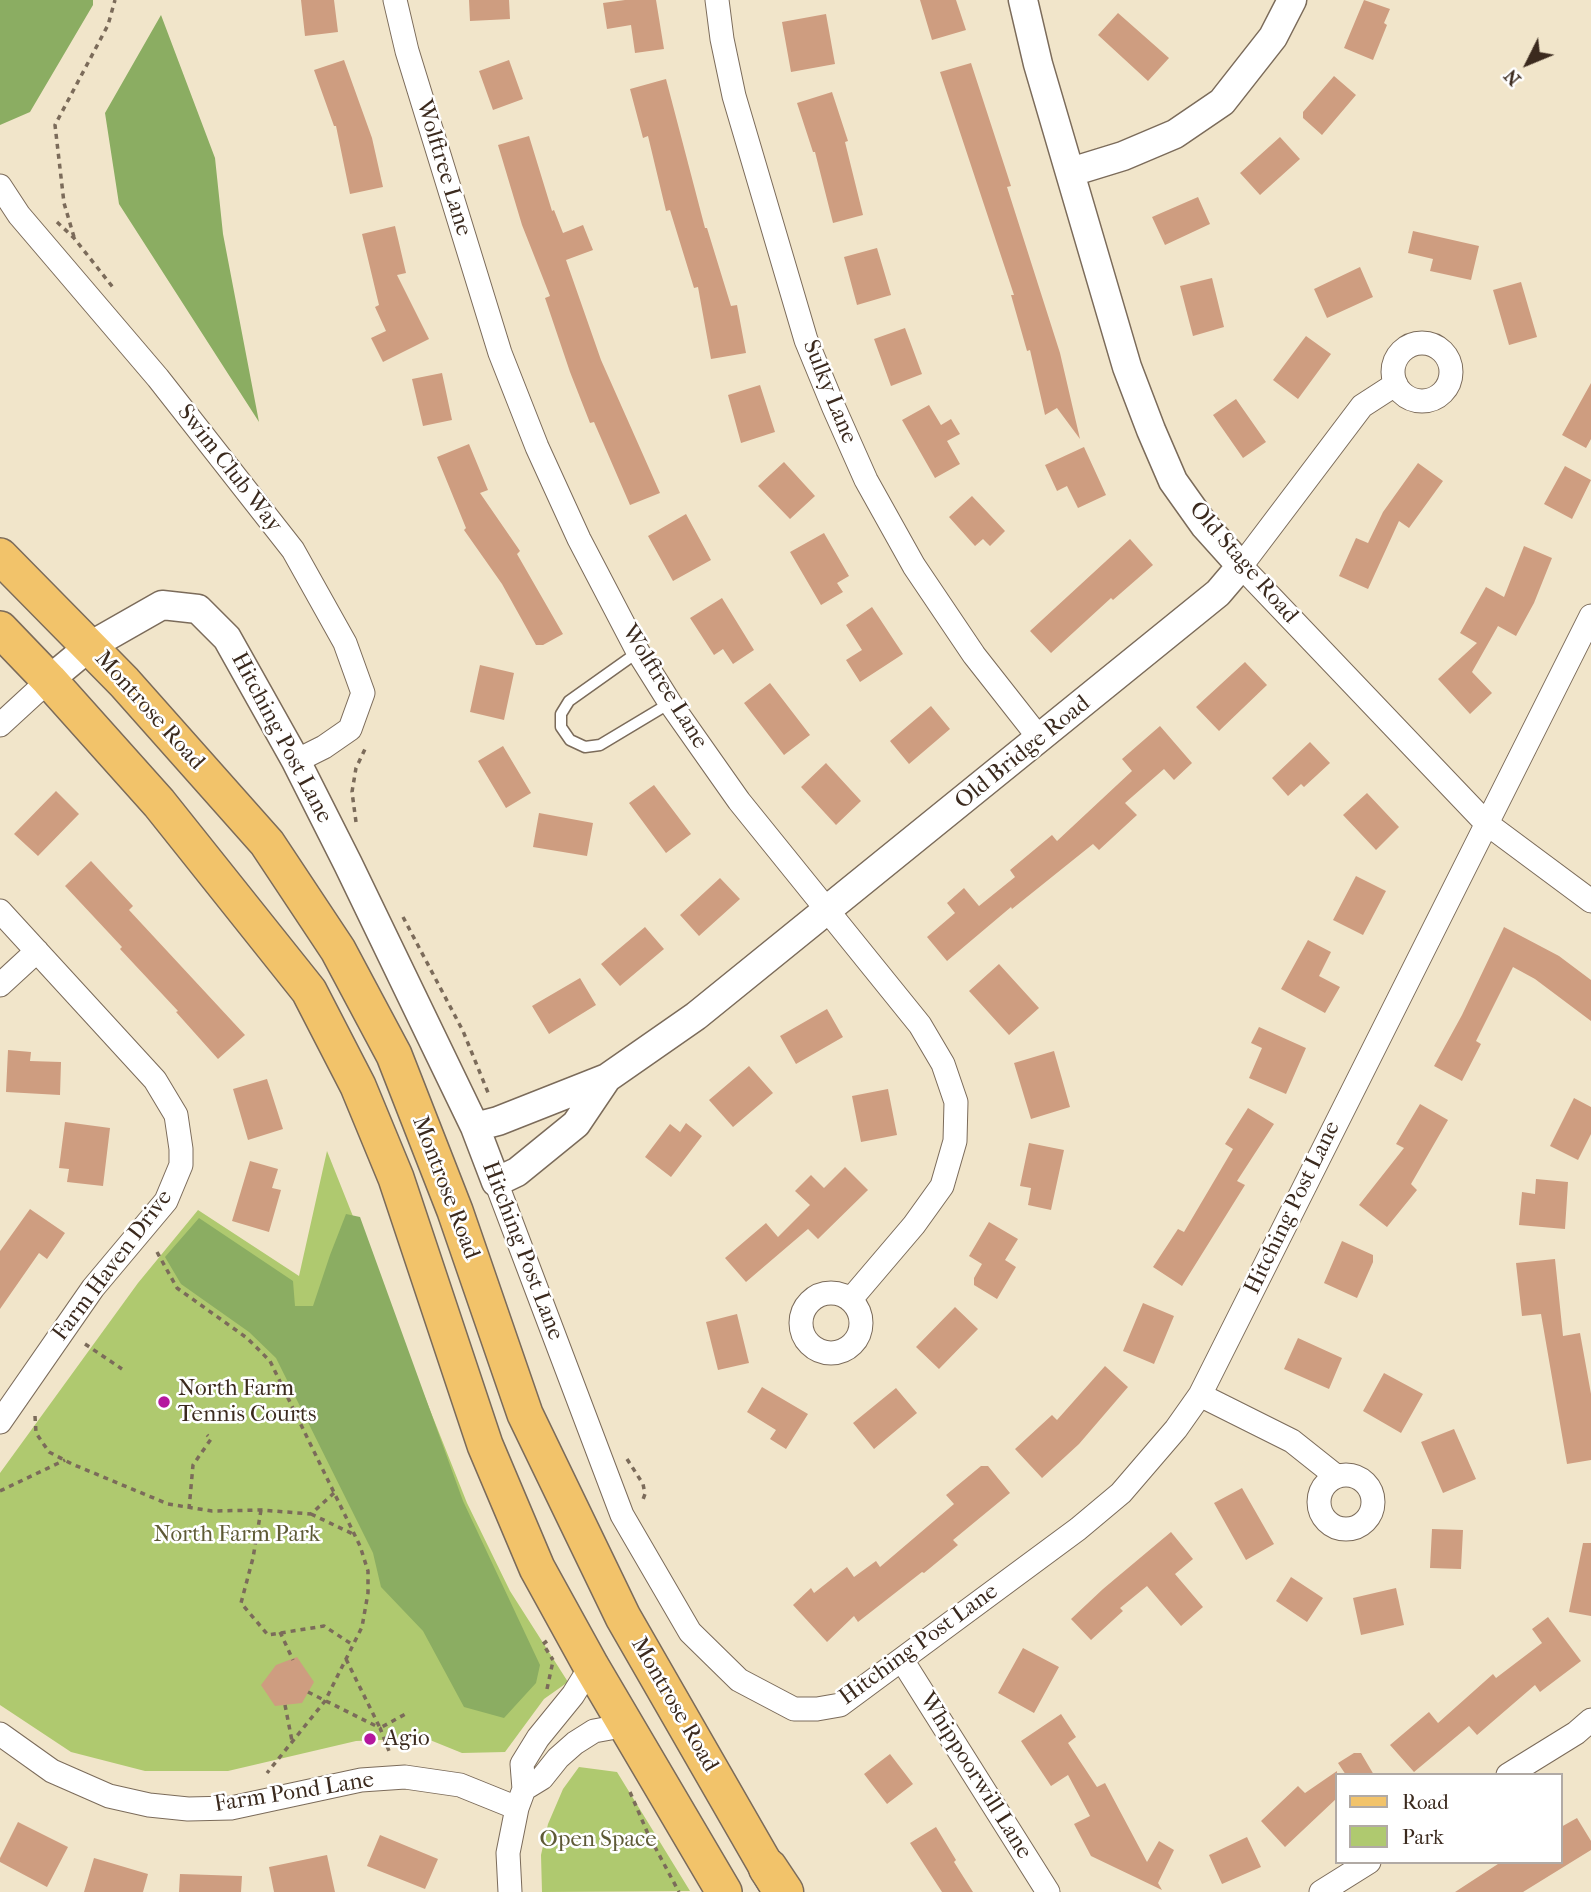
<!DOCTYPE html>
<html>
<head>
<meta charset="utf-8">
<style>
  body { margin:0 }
  #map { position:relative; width:1591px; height:1892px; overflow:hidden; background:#f1e5ca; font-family:"IM FELL French Canon",serif }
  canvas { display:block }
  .legend { position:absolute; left:1335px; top:1773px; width:228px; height:91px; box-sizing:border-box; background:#fff; border:2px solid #b1aaa5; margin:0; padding:9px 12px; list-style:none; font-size:21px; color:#3b2a1e }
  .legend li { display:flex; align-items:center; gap:14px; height:35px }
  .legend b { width:35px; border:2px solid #b1aaa5 }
  .north { position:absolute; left:1493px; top:28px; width:70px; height:70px; -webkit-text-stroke:5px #fff; paint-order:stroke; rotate:227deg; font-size:19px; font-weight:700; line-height:28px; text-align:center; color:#3b2a1e }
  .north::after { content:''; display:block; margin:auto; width:24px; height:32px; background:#3b2a1e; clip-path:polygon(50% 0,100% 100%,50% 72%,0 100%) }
</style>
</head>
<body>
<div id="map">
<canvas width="1591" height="1892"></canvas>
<ul class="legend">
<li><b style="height:9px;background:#f2c36a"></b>Road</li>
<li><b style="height:19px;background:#afc96f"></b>Park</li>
</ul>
<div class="north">N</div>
</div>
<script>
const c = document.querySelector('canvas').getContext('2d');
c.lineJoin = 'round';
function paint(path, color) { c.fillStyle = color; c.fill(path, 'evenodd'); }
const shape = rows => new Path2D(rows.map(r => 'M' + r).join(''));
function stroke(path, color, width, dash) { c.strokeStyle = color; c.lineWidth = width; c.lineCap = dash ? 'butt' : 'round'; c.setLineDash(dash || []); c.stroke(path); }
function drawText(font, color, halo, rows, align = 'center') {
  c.font = font + ' "IM FELL French Canon",serif'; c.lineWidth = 5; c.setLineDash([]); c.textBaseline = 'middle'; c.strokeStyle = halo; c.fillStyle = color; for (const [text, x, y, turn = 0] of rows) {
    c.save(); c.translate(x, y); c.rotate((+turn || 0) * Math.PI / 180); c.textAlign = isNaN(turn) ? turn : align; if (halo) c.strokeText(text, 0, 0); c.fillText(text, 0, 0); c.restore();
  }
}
paint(shape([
  [327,1151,467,1503,510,1591,568,1682,544,1699,505,1752,462,1753,425,1738,356,1741,228,1771,145,1771,71,1752,0,1705,0,1473,138,1283,198,1210,299,1276],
  [579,1767,617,1772,690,1891,542,1892,541,1855,548,1824,563,1789]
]), '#afc96f');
paint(shape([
  [0,0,93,0,93,5,30,112,0,125],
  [161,15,215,158,223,234,259,422,119,204,105,113],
  [346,1214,360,1217,463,1501,540,1665,536,1683,504,1718,464,1707,423,1631,381,1587,373,1553,276,1358,249,1332,181,1284,165,1257,199,1218,293,1281,295,1306,313,1306,330,1255]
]), '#8bad62');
paint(shape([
  [301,0,334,0,338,32,305,36],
  [469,0,509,0,510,19,470,21],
  [625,0,656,0,664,49,635,53,631,25,607,29,603,3],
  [920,0,956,0,966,30,932,40],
  [1364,0,1390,9,1384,23,1387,25,1373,60,1344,48],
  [1118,13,1169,58,1148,81,1098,35],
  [826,14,835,64,791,72,782,22],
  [344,60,372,138,383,187,350,194,336,126,334,126,314,70],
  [509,60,523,99,493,110,479,71],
  [971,63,1011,186,1007,187,1060,353,1080,439,1057,408,1045,415,1030,350,1027,351,1011,295,1014,295,940,72],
  [1334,76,1356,95,1322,135,1303,118,1303,112],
  [666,79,705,228,707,228,731,306,737,305,746,353,711,359,698,287,694,288,670,210,666,211,648,136,643,138,630,89],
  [832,92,848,141,845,142,863,215,833,223,815,152,813,152,797,103],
  [529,136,552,211,554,210,563,233,583,225,593,250,566,260,601,360,660,493,630,505,594,422,590,423,570,372,545,298,550,296,522,225,498,145],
  [1280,137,1300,159,1260,195,1240,173],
  [1198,197,1210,224,1165,245,1152,217],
  [395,226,406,273,397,275,429,339,383,362,371,338,386,331,375,307,379,305,362,234],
  [1413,231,1479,246,1471,280,1430,271,1433,259,1408,253],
  [877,248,891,295,857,305,844,257],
  [1360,267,1373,297,1327,318,1314,289],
  [1212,278,1224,327,1193,336,1180,286],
  [1521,282,1537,337,1509,345,1493,290],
  [905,328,922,374,891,386,874,339],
  [1306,336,1331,354,1298,399,1273,380],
  [442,373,452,420,423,426,412,379],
  [1591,383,1591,439,1586,448,1562,435],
  [760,385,775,432,741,443,728,395],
  [1236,399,1266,442,1243,458,1213,415],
  [929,405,941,425,951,419,960,434,947,441,960,464,935,478,902,420],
  [469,444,488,490,480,493,520,551,517,554,563,634,543,645,536,645,502,584,464,530,466,528,437,457],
  [1084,447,1106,495,1078,508,1067,486,1057,491,1045,465],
  [784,462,815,496,790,519,758,486],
  [1418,463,1443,481,1409,528,1399,521,1368,589,1339,576,1356,538,1368,543,1383,512],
  [1565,466,1591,480,1572,519,1544,504],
  [972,496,1005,531,990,546,983,539,975,546,949,517],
  [686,514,711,560,673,581,648,536],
  [824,533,849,576,837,583,843,592,821,605,790,552],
  [1130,539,1153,565,1113,600,1111,598,1051,653,1030,631],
  [1524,546,1552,558,1534,603,1516,636,1498,626,1472,672,1492,693,1470,714,1438,679,1477,643,1460,633,1486,587,1504,597],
  [722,598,754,650,733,664,723,649,714,655,690,618],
  [872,607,903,654,860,682,846,660,862,650,846,625],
  [1245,662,1267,685,1219,731,1196,707],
  [480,665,514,673,504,720,470,712],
  [770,683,810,735,784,755,744,703],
  [931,706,950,729,909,764,890,741],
  [1160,726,1192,763,1174,780,1164,769,1125,803,1137,815,1099,850,1093,844,1012,909,1011,907,947,961,927,937,955,913,947,903,964,888,979,906,1015,877,1010,870,1052,835,1057,841,1132,771,1122,759],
  [1310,742,1330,763,1304,787,1301,784,1288,796,1272,778],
  [503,746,531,793,506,808,478,761],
  [826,763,861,801,836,825,801,787],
  [654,785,691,834,666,853,629,803],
  [56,791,79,814,38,856,14,834],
  [1367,793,1399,827,1376,850,1343,815],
  [539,813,593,823,587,856,533,847],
  [91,861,133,906,129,910,245,1035,218,1059,176,1012,178,1011,120,949,122,947,65,886],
  [1356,876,1386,891,1363,935,1333,920],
  [720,878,740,899,699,936,680,915],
  [645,927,664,949,620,986,601,964],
  [1504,927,1559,956,1591,980,1591,1021,1535,979,1513,967,1476,1041,1481,1044,1462,1081,1434,1066,1462,1015],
  [1308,940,1331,952,1319,976,1340,987,1325,1013,1281,989],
  [999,964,1039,1008,1009,1035,969,991],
  [580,978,596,1005,549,1034,532,1006],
  [827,1009,843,1037,796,1064,780,1036],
  [1259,1027,1306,1048,1286,1094,1249,1078,1262,1048,1251,1043],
  [8,1050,31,1052,30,1061,61,1062,60,1095,6,1092],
  [1054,1051,1070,1107,1031,1119,1014,1063],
  [749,1066,773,1093,733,1127,709,1100],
  [267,1079,283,1129,248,1140,233,1089],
  [888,1089,897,1135,861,1142,852,1096],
  [1574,1098,1591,1107,1591,1134,1578,1160,1550,1146],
  [1420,1104,1448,1120,1411,1184,1417,1190,1387,1227,1359,1205,1404,1148,1396,1144],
  [1248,1108,1274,1124,1237,1181,1245,1185,1182,1286,1153,1267,1178,1229,1184,1232,1233,1149,1225,1144],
  [65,1122,110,1128,103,1186,67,1182,69,1169,59,1168],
  [686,1123,702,1136,671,1177,645,1157,670,1124,680,1132],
  [1029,1143,1064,1150,1051,1210,1028,1205,1031,1188,1020,1186],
  [250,1161,278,1169,272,1188,281,1190,269,1232,232,1221],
  [845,1167,868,1190,818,1239,808,1229,746,1282,725,1258,766,1223,778,1237,810,1205,795,1191,811,1175,824,1188],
  [1536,1179,1568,1182,1565,1229,1519,1225,1522,1192,1535,1194],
  [30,1209,65,1233,47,1259,39,1253,0,1309,0,1251],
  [989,1222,1018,1239,1005,1260,1016,1267,997,1299,974,1285,974,1278,982,1264,969,1256],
  [1342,1241,1373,1255,1373,1262,1357,1298,1324,1283],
  [1555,1259,1563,1336,1580,1333,1591,1394,1591,1460,1567,1464,1541,1314,1522,1316,1516,1263],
  [1143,1303,1174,1316,1154,1364,1123,1351],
  [955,1307,978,1329,939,1369,916,1347],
  [737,1314,749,1363,718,1370,706,1322],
  [1298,1338,1342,1358,1329,1389,1284,1369],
  [1105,1366,1128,1387,1079,1444,1042,1478,1015,1449,1052,1415,1057,1420],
  [1384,1373,1423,1394,1401,1433,1363,1411],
  [762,1387,808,1414,786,1449,770,1439,776,1430,747,1412],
  [896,1388,917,1413,874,1449,853,1423],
  [1454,1429,1476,1479,1443,1493,1421,1442],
  [981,1466,988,1466,1010,1493,953,1540,958,1545,924,1573,922,1572,858,1622,854,1616,827,1642,793,1605,811,1588,814,1593,847,1567,854,1577,876,1561,880,1567,954,1504,946,1495],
  [1242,1488,1274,1544,1246,1560,1214,1503],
  [1432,1529,1463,1530,1461,1569,1430,1568],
  [1171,1532,1193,1559,1175,1574,1203,1607,1181,1626,1147,1586,1120,1608,1123,1611,1091,1640,1071,1619,1103,1589],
  [1583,1543,1591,1543,1591,1616,1569,1612],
  [1291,1577,1323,1598,1307,1622,1276,1601],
  [1396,1588,1404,1625,1361,1635,1353,1598],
  [1548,1617,1581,1661,1540,1692,1535,1685,1477,1735,1469,1726,1414,1772,1390,1745,1429,1712,1438,1723,1493,1674,1496,1678,1542,1643,1532,1629],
  [1023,1648,1059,1667,1034,1713,998,1693],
  [297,1657,314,1682,302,1703,275,1706,261,1685,276,1665],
  [1061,1714,1076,1737,1068,1743,1097,1787,1105,1783,1147,1862,1159,1841,1174,1850,1158,1883,1162,1890,1091,1856,1074,1824,1090,1816,1068,1775,1051,1786,1021,1741],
  [1354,1753,1361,1753,1374,1775,1346,1775,1338,1763],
  [890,1754,913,1784,887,1804,864,1774],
  [1337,1771,1337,1798,1285,1847,1261,1821,1298,1786,1305,1793],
  [1577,1818,1591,1841,1591,1850,1523,1892,1455,1892,1501,1862,1561,1862,1561,1827],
  [18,1822,68,1847,47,1887,0,1862,0,1858],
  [936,1827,956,1860,954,1862,973,1892,942,1892,910,1843],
  [380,1835,438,1859,425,1889,367,1866],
  [1247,1837,1261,1867,1222,1884,1209,1855],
  [327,1855,335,1892,274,1892,269,1867],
  [94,1858,148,1874,143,1892,84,1892],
  [180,1874,242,1876,241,1892,179,1892]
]), '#ce9d80');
const service = shape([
  [638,652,569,701,561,714,561,727,570,740,585,747,600,745,670,703]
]);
const minor = shape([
  [395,0,407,51,500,353,537,447,579,539,638,652,670,703,739,801,920,1025,943,1064,956,1102,955,1141,942,1186,914,1225,851,1299],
  [717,0,722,39,734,96,806,340,834,408,866,480,914,566,974,655,1040,739],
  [0,186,19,215,158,378,293,550,345,643,363,693,350,729,324,747,296,761],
  '1393 372a29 29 0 1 1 58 0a29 29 0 1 1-58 0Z',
  [1396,384,1362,406,1241,566,1486,823,1591,901],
  [0,725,49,680],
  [0,911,155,1080,176,1115,181,1149,181,1165,166,1201,93,1288,0,1422],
  [0,985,37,951],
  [496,1182,622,1515,690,1632,739,1680,794,1709,817,1709,840,1705,1078,1529,1121,1493,1176,1429,1200,1395,1591,616],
  '801 1323a30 30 0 1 1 60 0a30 30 0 1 1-60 0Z',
  [1200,1395,1292,1441,1336,1476],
  '1319 1502a27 27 0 1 1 54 0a27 27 0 1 1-54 0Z',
  [902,1660,1048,1892],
  [0,1734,52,1771,109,1796,149,1805,188,1809,231,1808,361,1780,405,1777,460,1785,517,1808],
  [1508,1775,1576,1733,1591,1720],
  [524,1789,542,1778,558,1758,575,1743,594,1731,627,1725],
  [510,1892,508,1853,517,1808,524,1789,522,1764,538,1738,573,1695,591,1666],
  [1321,1892,1369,1862]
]);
const tertiary = shape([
  [1071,172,1123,156,1175,134,1222,102,1273,37,1292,0],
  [49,680,90,646,162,605,198,609,227,638,296,761,348,864,475,1127,496,1182,517,1172,576,1124,607,1078],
  [475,1127,498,1121,607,1078,696,1016,1218,593,1241,566,1205,526,1173,481,1151,430,1127,367,1038,64,1023,0]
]);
const primary = shape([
  [0,556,124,682,267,843,338,950,394,1055,455,1211,525,1414,623,1617,781,1892],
  [0,629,49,680,159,803,309,991,358,1086,396,1178,485,1445,537,1568,591,1666,724,1892]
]);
const motorway = shape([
  [768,1868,784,1892]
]);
stroke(service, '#7b6b5a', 13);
stroke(minor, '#7b6b5a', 25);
stroke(tertiary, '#7b6b5a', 31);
stroke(primary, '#7b6b5a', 38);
stroke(motorway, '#7b6b5a', 41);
stroke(shape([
  [57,222,74,238,115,290],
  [74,237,64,203,55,125,108,25,115,0],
  [356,822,352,792,356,768,367,745],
  [403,917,463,1031,489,1095],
  [157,1252,177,1288,247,1338,270,1361,360,1546,368,1571,368,1593,362,1627,325,1701,267,1773],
  [85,1344,122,1369],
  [35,1416,36,1433,49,1452,72,1464,168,1504,212,1511,261,1510,311,1514,334,1493],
  [627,1459,643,1484,645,1494,642,1502],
  [0,1491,65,1460],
  [189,1509,193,1465,211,1439,207,1435],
  [261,1510,253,1558,241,1603,268,1635,324,1626,353,1645],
  [311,1514,353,1534],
  [280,1632,293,1660],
  [547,1641,543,1644,553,1660],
  [346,1659,380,1728,409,1712],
  [547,1689,553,1661],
  [308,1692,380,1728,389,1751],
  [285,1705,292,1741],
  [630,1792,648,1834,679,1892]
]), '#7b6b5a', 3.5, [5, 5]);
stroke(service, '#fff', 10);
stroke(minor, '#fff', 23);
stroke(tertiary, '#fff', 28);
stroke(primary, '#f2c36a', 35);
stroke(motorway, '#f2c36a', 38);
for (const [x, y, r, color] of [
  [164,1402,7,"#b5179e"],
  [370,1739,7,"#b5179e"]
]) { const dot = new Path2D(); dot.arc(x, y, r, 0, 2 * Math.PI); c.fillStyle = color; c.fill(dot); stroke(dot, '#fff', 2.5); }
drawText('23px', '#3b2a1e', '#fff', [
  ["Wolftree Lane",443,168,73],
  ["Sulky Lane",829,392,68],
  ["Swim Club Way",229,469,52],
  ["Old Stage Road",1243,563,49],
  ["Wolftree Lane",664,687,58],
  ["Montrose Road",149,711,48],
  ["Hitching Post Lane",281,738,62],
  ["Old Bridge Road",1023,753,-39],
  ["Montrose Road",445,1188,69],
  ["Hitching Post Lane",1293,1208,-64],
  ["Hitching Post Lane",522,1251,69],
  ["Farm Haven Drive",113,1266,-53],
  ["Hitching Post Lane",919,1645,-36],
  ["Montrose Road",674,1705,60],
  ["Whippoorwill Lane",975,1776,58],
  ["Farm Pond Lane",294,1793,-9]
]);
drawText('23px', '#3b2a1e', '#fff', [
  ["North Farm",178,1389],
  ["Tennis Courts",178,1415],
  ["Agio",384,1739]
], 'left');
drawText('23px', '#5e5a36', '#fff', [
  ["North Farm Park",237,1535],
  ["Open Space",598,1840]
]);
</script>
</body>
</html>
